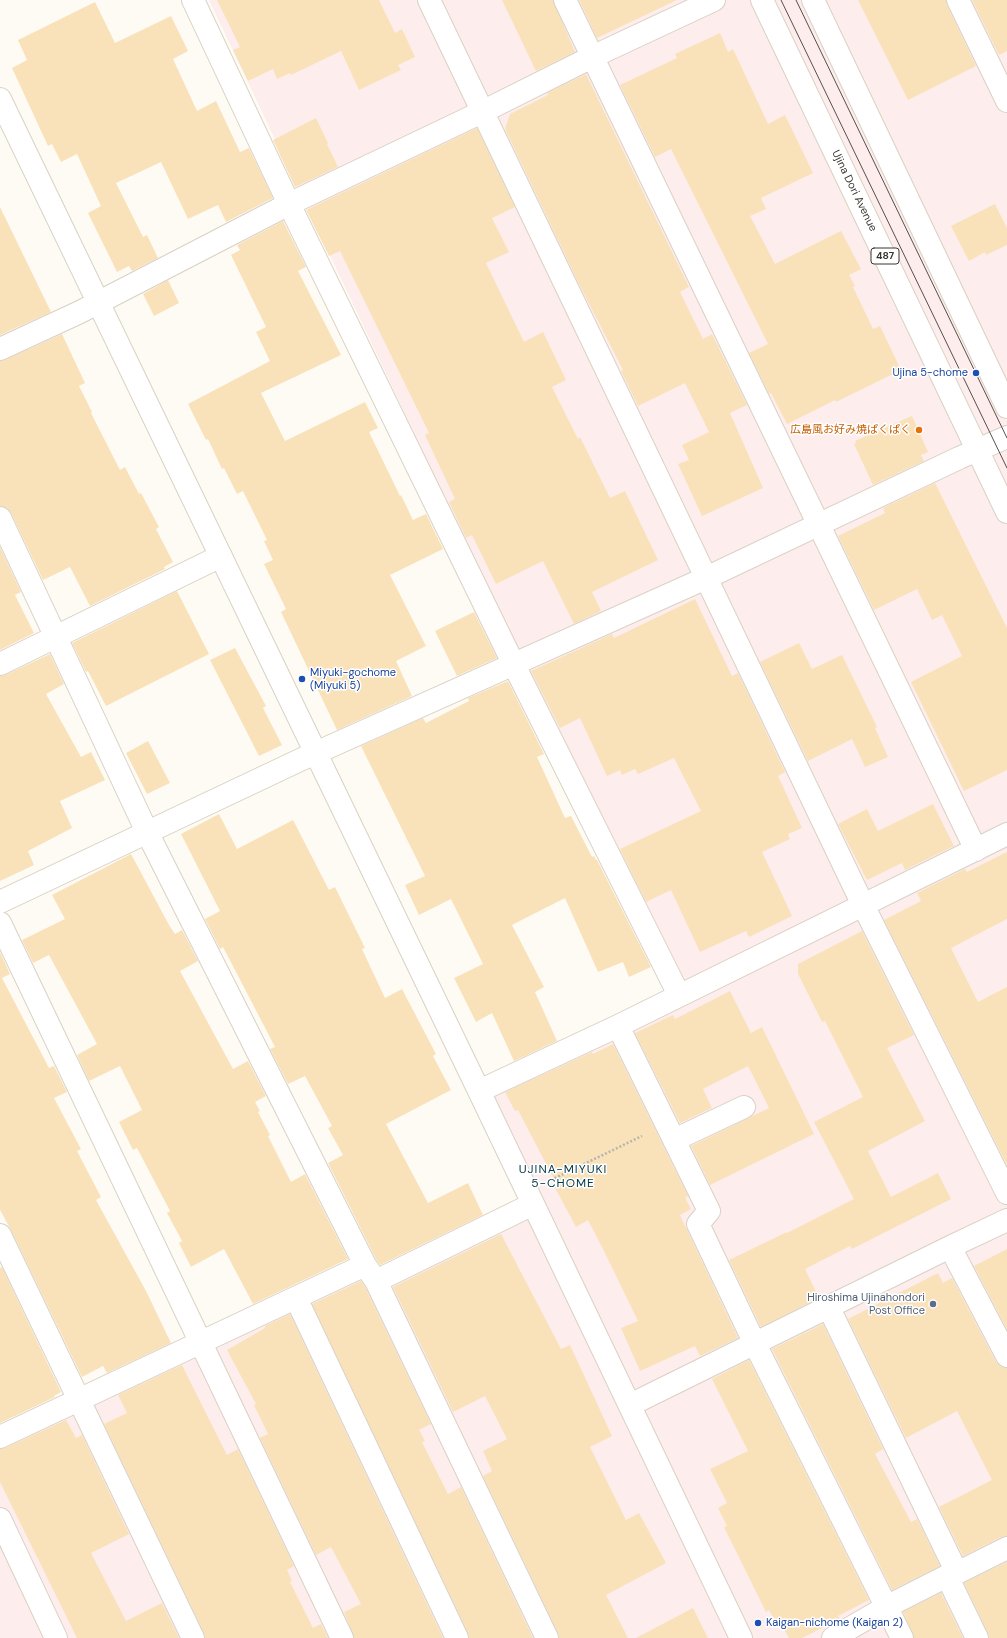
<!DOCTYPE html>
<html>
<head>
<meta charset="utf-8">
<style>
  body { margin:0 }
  canvas { display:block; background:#fefbf5 }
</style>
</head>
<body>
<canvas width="1007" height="1638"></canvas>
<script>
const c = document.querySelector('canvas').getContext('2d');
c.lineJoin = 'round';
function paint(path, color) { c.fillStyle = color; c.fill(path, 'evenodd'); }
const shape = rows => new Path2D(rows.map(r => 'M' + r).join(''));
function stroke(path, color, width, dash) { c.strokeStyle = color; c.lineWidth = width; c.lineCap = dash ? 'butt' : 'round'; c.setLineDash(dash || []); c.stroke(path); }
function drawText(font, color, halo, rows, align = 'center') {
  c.font = font + ' "DM Sans","Noto Sans JP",sans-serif'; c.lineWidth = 3; c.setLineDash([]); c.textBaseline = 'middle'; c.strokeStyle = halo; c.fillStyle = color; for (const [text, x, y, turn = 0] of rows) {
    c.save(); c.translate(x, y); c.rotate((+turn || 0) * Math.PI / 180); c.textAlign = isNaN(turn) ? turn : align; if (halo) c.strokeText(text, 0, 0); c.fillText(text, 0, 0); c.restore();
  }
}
paint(shape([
  [209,0,1007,0,1007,1638,0,1638,0,1450,360,1266,377,1279,536,1204,481,1090,678,990]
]), '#feeded');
paint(shape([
  [217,0,379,0,395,33,402,29,415,57,398,65,401,70,359,90,341,51,291,75,290,73,277,79,273,69,248,81,233,50,240,47],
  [502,0,553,0,575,52,536,71],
  [579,0,677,0,597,38],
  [858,0,946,0,947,5,976,66,908,100],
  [972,0,1007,0,1007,51,999,55],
  [95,2,115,43,171,16,188,51,173,59,197,111,216,101,240,152,249,148,273,198,226,222,218,205,188,219,161,162,116,183,143,237,147,235,158,258,132,271,129,266,117,272,88,213,101,206,77,154,61,162,52,144,48,146,12,68,27,60,18,40],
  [720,33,728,52,733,49,768,124,785,115,813,173,761,198,766,209,750,216,775,264,841,231,861,269,849,275,855,286,853,287,873,329,880,326,901,370,836,402,835,400,787,424,771,393,769,394,749,353,768,344,671,149,655,157,620,85,677,58,675,54],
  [586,74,689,287,680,292,703,339,712,334,747,405,730,413,763,488,702,516,678,464,689,460,682,445,709,432,685,383,638,406,621,371,623,370,579,284,505,129,510,114,548,95,547,93],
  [316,118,328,143,327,144,338,167,295,187,273,140],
  [477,128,515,207,492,218,509,252,486,263,524,342,543,332,566,380,552,387,578,439,580,437,610,498,625,491,658,560,592,592,601,611,574,624,543,561,496,584,472,535,466,538,449,502,455,499,425,435,429,433,340,251,329,256,306,210],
  [995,204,1007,228,1007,245,986,255,985,252,969,261,951,226],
  [0,207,51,312,0,335],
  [283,221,306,267,298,271,341,355,261,393,285,441,365,402,378,428,369,432,400,496,401,495,413,520,426,514,443,549,390,575,426,646,396,661,412,696,337,730,281,612,286,609,264,564,273,560,264,541,267,540,243,491,237,494,224,468,222,469,208,439,206,440,188,404,270,361,256,332,266,327,231,255,240,250,237,245],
  [168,280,179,303,154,316,143,294],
  [62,334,85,383,79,386,92,412,91,413,120,470,125,467,139,494,141,493,159,527,156,529,173,562,164,567,165,569,90,606,70,567,43,580,11,513,7,508,0,506,0,361,5,360],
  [912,416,928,452,921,455,924,461,873,485,854,444,856,443,855,441],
  [935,483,1007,628,1007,770,964,791,911,682,962,656,942,615,932,620,917,589,874,610,838,536,885,513,883,508],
  [0,547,21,592,15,595,34,633,0,650],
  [177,591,209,654,106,706,88,671,86,672,72,643],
  [695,599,732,676,738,673,785,772,778,776,802,828,788,834,790,839,762,852,792,916,749,937,746,931,700,952,671,890,646,902,620,849,701,811,674,758,638,774,635,769,622,775,620,770,607,776,580,718,560,728,531,671,612,634,614,638],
  [474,612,497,658,457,676,435,631],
  [799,643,812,669,842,655,877,727,875,728,888,757,865,767,852,739,808,761,760,662],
  [235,648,266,706,263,708,282,745,259,756,210,660],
  [50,654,64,684,46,694,81,757,91,752,105,780,60,801,72,828,28,851,34,865,0,881,0,676,5,675],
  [508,681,544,754,537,757,565,818,571,816,592,857,594,856,596,860,597,860,651,967,629,977,623,962,598,972,565,898,512,925,544,987,535,992,557,1041,514,1061,492,1013,476,1022,454,978,483,964,451,899,419,915,405,885,425,876,361,746,423,718,426,723,469,701,468,698],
  [148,741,170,783,147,794,126,753],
  [933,804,954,846,905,870,902,863,867,880,838,824,867,809,878,831],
  [219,814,237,849,293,820,329,890,335,887,365,948,362,949,385,998,402,989,436,1054,433,1056,451,1090,386,1124,428,1203,468,1183,483,1215,380,1265,376,1259,328,1163,343,1155,328,1128,332,1126,305,1076,288,1084,270,1049,275,1047,223,947,220,949,205,919,220,911,181,834],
  [1007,852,1007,919,951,948,978,1002,1007,987,1007,1165,884,920,921,901,917,893,965,869,967,872],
  [131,854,169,925,175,934,182,930,198,961,180,971,233,1069,248,1061,266,1096,255,1102,260,1111,258,1112,270,1135,268,1136,291,1182,305,1174,348,1259,253,1304,224,1249,191,1267,179,1243,182,1241,167,1213,170,1211,137,1148,133,1150,119,1122,142,1110,120,1066,89,1081,77,1055,97,1044,49,955,33,963,22,940,65,919,52,895],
  [862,931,914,1035,887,1048,925,1121,868,1151,891,1197,938,1173,951,1199,852,1249,850,1246,805,1269,819,1298,761,1327,729,1260,787,1232,787,1233,854,1199,814,1122,863,1097,825,1021,822,1022,798,974,798,964],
  [0,952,10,974,2,978,49,1068,54,1066,67,1092,54,1098,81,1149,77,1151,101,1197,96,1200,146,1291,171,1343,107,1373,103,1366,82,1377,11,1230,0,1210],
  [730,991,751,1033,762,1027,814,1134,710,1185,691,1146,769,1108,748,1066,703,1089,712,1108,680,1123,635,1033,673,1015,675,1019],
  [613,1044,688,1196,685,1198,691,1209,680,1215,738,1338,700,1356,695,1346,640,1371,621,1328,638,1321,604,1251,588,1220,576,1227,553,1184,556,1183,518,1110,515,1111,505,1092,592,1052,593,1054],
  [501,1234,561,1349,570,1345,612,1436,590,1447,626,1520,639,1513,666,1563,606,1595,628,1638,559,1638,558,1633,483,1476,492,1471,483,1451,507,1439,485,1396,453,1412,393,1287],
  [1007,1249,1007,1329,974,1266],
  [2,1267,61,1392,54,1396,55,1397,0,1423,0,1268],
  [938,1273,943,1283,952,1278,996,1362,1001,1367,1007,1368,1007,1536,1001,1537,963,1556,939,1507,992,1480,957,1411,906,1438,848,1319],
  [361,1281,365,1287,431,1424,419,1430,425,1441,422,1442,448,1494,461,1487,533,1638,469,1638,468,1633,312,1304],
  [290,1314,443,1638,354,1638,344,1612,361,1604,331,1547,316,1555,260,1438,268,1434,254,1405,256,1404,227,1350,265,1328,265,1326],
  [823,1324,883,1449,875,1454,911,1522,917,1519,940,1566,892,1590,772,1349],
  [749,1360,869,1600,838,1616,840,1619,802,1638,789,1638,782,1625,778,1627,769,1610,766,1612,724,1527,727,1526,718,1508,727,1503,710,1469,748,1451,712,1379],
  [182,1365,227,1455,238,1449,294,1566,287,1570,292,1581,290,1582,313,1628,321,1624,328,1638,205,1638,204,1633,104,1424,127,1413,118,1395],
  [66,1420,76,1438,82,1435,129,1534,91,1553,126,1621,162,1603,179,1638,77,1638,0,1482,0,1449,5,1448],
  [1007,1562,1007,1638,989,1638,988,1633,964,1583],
  [941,1593,963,1638,914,1638,903,1612],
  [693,1608,708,1638,636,1638]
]), '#f9e2ba');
const minor = shape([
  [193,0,289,204,514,665,679,995],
  [429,0,863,905,1007,1193],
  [565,0,976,850],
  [958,0,1007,101],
  [0,99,479,1091,741,1638],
  [0,349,80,312,289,204,484,111,592,57,714,0],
  [0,518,147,832,365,1265,376,1281,547,1638],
  [0,664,221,556],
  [0,902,300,760,706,578,959,458,1007,437],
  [0,923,342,1638],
  [618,1026,709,1211,698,1224,755,1344,902,1638],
  [479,1091,618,1026,1007,834],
  [674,1140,744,1107],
  [0,1235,193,1638],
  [950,1247,1007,1356],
  [376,1281,533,1204],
  [296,1298,457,1638],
  [829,1308,957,1573],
  [630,1405,950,1247,1007,1220],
  [0,1437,365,1265],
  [0,1519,56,1638],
  [947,1576,977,1638],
  [833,1638,888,1606,947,1576,957,1573,1007,1548]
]);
const highway = shape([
  [762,0,1007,512],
  [813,0,1007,407]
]);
stroke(minor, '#d9d1c3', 24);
stroke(highway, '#d9d1c3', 24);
stroke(shape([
  [551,1180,642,1136]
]), '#b7b4ae', 2.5, [2, 2]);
stroke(minor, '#fff', 22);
stroke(highway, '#fff', 22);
stroke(shape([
  [781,0,1007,468],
  [796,0,1007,438]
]), '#54514b', 1);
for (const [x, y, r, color] of [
  [976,373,4,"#1a4fb4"],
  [919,430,4,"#e8710a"],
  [302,679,4,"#1a4fb4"],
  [933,1304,4,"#5c6f8a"],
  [758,1623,4,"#1a4fb4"]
]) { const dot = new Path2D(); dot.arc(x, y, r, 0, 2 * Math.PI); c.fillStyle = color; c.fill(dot); stroke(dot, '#fff', 1.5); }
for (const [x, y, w] of [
  [885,256,28]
]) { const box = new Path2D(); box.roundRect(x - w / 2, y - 8, w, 16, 3); c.fillStyle = '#fff'; c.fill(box); stroke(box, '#393630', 1); }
drawText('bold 10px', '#393630', null, [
  ["487",885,256]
]);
drawText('11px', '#393630', '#fff', [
  ["Ujina Dori Avenue",854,191,64]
]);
drawText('11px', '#164399', '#fff', [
  ["Ujina 5-chome",968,373,"right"],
  ["Miyuki-gochome",310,673],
  ["(Miyuki 5)",310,686],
  ["Kaigan-nichome (Kaigan 2)",766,1623]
], 'left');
drawText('11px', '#c56008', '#fff', [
  ["広島風お好み焼ぱくぱく",911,430]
], 'right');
drawText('11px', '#4e5e75', '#fff', [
  ["Hiroshima Ujinahondori",925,1298],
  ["Post Office",925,1311]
], 'right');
c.letterSpacing = '1px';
drawText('12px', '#003948', '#fff', [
  ["UJINA-MIYUKI",563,1170],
  ["5-CHOME",563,1184]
]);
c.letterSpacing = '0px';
</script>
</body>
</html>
